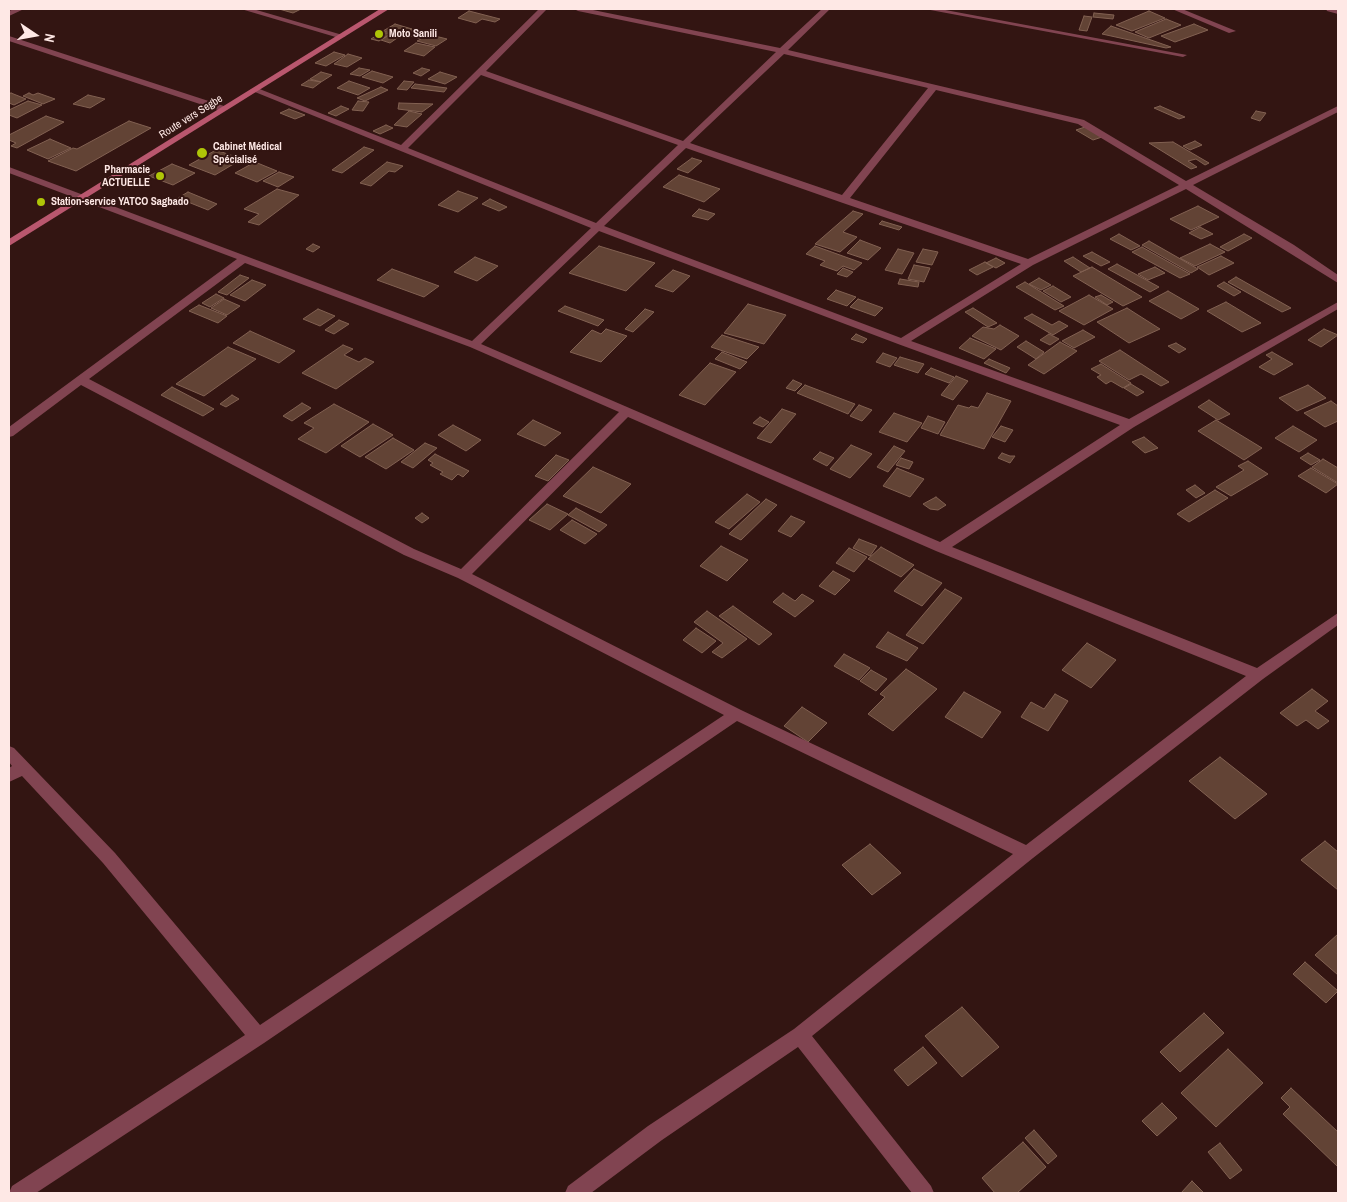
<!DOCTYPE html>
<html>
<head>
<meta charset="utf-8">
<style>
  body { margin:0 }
  #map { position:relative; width:1347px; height:1202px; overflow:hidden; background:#331512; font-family:"Archivo Narrow",sans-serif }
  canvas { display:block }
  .frame { position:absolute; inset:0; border:10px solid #fee8e5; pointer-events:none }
  .north { position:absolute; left:10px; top:10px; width:50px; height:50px; -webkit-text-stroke:4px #331512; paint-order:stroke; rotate:102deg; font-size:14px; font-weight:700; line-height:20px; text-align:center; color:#fee8e5 }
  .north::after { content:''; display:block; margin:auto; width:18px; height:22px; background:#fee8e5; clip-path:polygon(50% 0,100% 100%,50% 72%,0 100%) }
</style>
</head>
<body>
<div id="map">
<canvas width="1347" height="1202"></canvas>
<div class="frame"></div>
<div class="north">N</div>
</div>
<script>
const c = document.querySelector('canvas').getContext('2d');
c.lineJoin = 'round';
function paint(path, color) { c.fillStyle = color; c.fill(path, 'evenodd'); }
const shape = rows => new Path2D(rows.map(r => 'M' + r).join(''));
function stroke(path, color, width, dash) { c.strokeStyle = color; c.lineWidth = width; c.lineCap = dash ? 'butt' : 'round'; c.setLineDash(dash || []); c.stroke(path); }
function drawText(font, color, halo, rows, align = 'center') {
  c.font = font + ' "Archivo Narrow",sans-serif'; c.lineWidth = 4; c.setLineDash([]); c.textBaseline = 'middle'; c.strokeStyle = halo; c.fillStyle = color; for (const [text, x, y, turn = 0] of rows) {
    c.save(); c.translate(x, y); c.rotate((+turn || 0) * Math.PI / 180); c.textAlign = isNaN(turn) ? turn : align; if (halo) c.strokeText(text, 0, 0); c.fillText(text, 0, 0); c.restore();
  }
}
const building = shape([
  [279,9,301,9,293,13,279,9],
  [469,11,500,19,495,22,482,19,476,23,458,18,469,11],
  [1149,11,1165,18,1132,31,1116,25,1149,11],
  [1094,13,1114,15,1113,19,1093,17,1094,13],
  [1084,16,1092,17,1087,31,1079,30,1084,16],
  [1166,19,1181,25,1149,38,1135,32,1166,19],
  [395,24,412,29,400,36,383,31,395,24],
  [1194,24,1208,30,1175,42,1161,36,1194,24],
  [1111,26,1171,47,1166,48,1102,34,1111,26],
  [411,30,447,39,436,46,417,41,421,39,403,34,411,30],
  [382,32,390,34,379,41,371,39,382,32],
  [391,34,400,36,390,43,381,40,391,34],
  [416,43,435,47,424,56,404,51,416,43],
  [334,52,345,55,326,66,315,63,334,52],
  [348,54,362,58,347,67,334,64,348,54],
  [359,68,370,70,360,76,350,74,359,68],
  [422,68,430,70,421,76,413,73,422,68],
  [372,71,393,77,383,83,362,77,372,71],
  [321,72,332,75,321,82,310,79,321,72],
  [440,72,457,77,445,84,428,79,440,72],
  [309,80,321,82,313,88,301,85,309,80],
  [349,81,370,88,358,95,337,88,349,81],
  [404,81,414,82,407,90,397,89,404,81],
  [415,84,447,88,444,92,411,88,415,84],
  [381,87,388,90,365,101,357,98,381,87],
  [11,93,26,99,14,105,9,103,9,94,11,93],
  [29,93,33,95,38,93,55,99,43,104,23,96,29,93],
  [88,95,105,99,90,108,73,104,88,95],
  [28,101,42,105,17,118,9,115,9,110,28,101],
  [358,101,369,102,363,111,352,110,358,101],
  [399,103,433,104,422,112,398,109,399,103],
  [341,106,349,109,336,116,328,113,341,106],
  [1160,106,1185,117,1179,119,1154,108,1160,106],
  [289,109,305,115,295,119,280,113,289,109],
  [409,111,422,114,407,127,394,125,409,111],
  [1256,111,1266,113,1260,121,1251,118,1256,111],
  [46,116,64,122,17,148,11,146,16,143,9,140,9,135,46,116],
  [129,121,151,128,76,171,48,161,73,148,77,149,129,121],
  [386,125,393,128,380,134,373,131,386,125],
  [1085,127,1102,137,1093,140,1076,130,1085,127],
  [50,139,71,148,48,159,27,150,50,139],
  [1195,141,1202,145,1190,150,1183,146,1195,141],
  [1173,142,1209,163,1205,165,1196,159,1188,161,1197,167,1191,169,1149,143,1173,142],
  [364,147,374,150,342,173,332,170,364,147],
  [216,150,242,159,215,175,189,165,216,150],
  [692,158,702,161,688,173,677,169,692,158],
  [255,162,277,171,257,182,235,173,255,162],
  [387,162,403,166,395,172,389,171,371,186,360,183,387,162],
  [172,164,195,173,173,185,149,176,172,164],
  [279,172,294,177,278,187,263,181,279,172],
  [679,175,720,189,704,202,663,187,679,175],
  [277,189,299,195,259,225,248,222,259,214,244,209,277,189],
  [458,191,478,198,458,212,438,205,458,191],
  [188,192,217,204,208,210,178,198,188,192],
  [490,199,507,207,499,211,482,204,490,199],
  [1198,206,1219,217,1191,230,1170,219,1198,206],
  [699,209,715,214,708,220,692,216,699,209],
  [853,211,863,214,843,232,857,237,840,252,815,244,853,211],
  [882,221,902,227,899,230,879,224,882,221],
  [1200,227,1213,234,1201,239,1189,233,1200,227],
  [1119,234,1140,246,1131,250,1110,239,1119,234],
  [1244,234,1252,238,1228,251,1220,247,1244,234],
  [860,240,881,248,868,260,847,253,860,240],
  [1149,241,1198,269,1191,273,1142,245,1149,241],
  [313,244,320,247,313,252,306,249,313,244],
  [1210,244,1225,252,1195,266,1180,258,1210,244],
  [599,246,655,263,626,291,569,273,599,246],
  [815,246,862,263,854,270,843,266,837,271,820,265,825,261,806,254,815,246],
  [1142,247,1190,274,1180,278,1132,252,1142,247],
  [898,249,914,253,902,274,885,270,898,249],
  [923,249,938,252,932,265,916,262,923,249],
  [1092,252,1110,262,1101,266,1083,256,1092,252],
  [1221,256,1234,263,1209,275,1197,267,1221,256],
  [475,257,498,266,477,281,454,272,475,257],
  [1073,257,1090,268,1081,272,1064,261,1073,257],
  [996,258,1005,263,996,268,986,263,996,258],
  [985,262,993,267,977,275,969,270,985,262],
  [1117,264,1159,287,1150,292,1108,269,1117,264],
  [914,265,930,268,924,282,908,279,914,265],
  [1092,267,1142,297,1123,306,1073,276,1092,267],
  [1155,267,1165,273,1148,280,1138,274,1155,267],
  [843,268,853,272,847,277,837,274,843,268],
  [392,269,439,286,424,297,377,280,392,269],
  [673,270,690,276,673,292,655,286,673,270],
  [240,275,249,278,227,295,218,292,240,275],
  [1236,277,1291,308,1282,312,1228,282,1236,277],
  [1039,278,1051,285,1041,290,1029,284,1039,278],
  [900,279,919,282,918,287,898,284,900,279],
  [252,280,266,285,245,301,230,295,252,280],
  [1025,282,1064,306,1055,310,1016,287,1025,282],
  [1224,282,1241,292,1234,296,1217,286,1224,282],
  [1053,286,1071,297,1061,302,1043,291,1053,286],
  [836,290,856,297,847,306,827,299,836,290],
  [1168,291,1199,309,1181,319,1149,301,1168,291],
  [216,294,224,298,210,307,202,303,216,294],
  [1089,295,1113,309,1084,325,1059,311,1089,295],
  [1101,295,1113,302,1107,305,1095,297,1101,295],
  [224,299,240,306,227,315,211,308,224,299],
  [858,299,883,308,875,316,850,307,858,299],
  [1226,302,1261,323,1242,332,1207,311,1226,302],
  [748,304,786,315,764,344,724,333,748,304],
  [199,305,227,316,218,323,189,311,199,305],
  [565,306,604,320,598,326,558,311,565,306],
  [973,308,997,323,988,327,965,312,973,308],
  [1127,308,1160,329,1129,343,1097,322,1127,308],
  [318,309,335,316,320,326,303,319,318,309],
  [645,309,654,312,633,332,625,329,645,309],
  [1032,314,1052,325,1059,321,1068,326,1053,335,1024,318,1032,314],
  [339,320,349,324,334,334,325,330,339,320],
  [1000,325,1019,336,1001,350,972,336,983,327,994,329,1000,325],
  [606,329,627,336,601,362,570,352,592,330,601,334,606,329],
  [1324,329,1338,335,1321,347,1308,340,1324,329],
  [1083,330,1095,337,1074,348,1062,341,1083,330],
  [250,331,295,351,279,363,233,343,250,331],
  [856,334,867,339,863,343,851,339,856,334],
  [1049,334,1059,339,1050,345,1040,340,1049,334],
  [722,335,759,347,747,359,711,347,722,335],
  [970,338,996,349,984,359,959,348,970,338],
  [1026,341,1044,352,1036,359,1017,347,1026,341],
  [1060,342,1077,351,1044,374,1028,365,1060,342],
  [1176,343,1186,349,1179,353,1168,346,1176,343],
  [343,345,353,349,344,355,359,362,365,358,374,362,336,389,302,373,343,345],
  [228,347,256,359,204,396,176,384,228,347],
  [1120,350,1169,382,1161,386,1141,374,1129,380,1099,361,1120,350],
  [722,352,747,362,740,369,715,359,722,352],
  [1272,352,1293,364,1274,375,1259,367,1272,359,1266,355,1272,352],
  [883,353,897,358,890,367,876,362,883,353],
  [900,357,924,364,918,373,894,365,900,357],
  [989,359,1010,368,1006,373,984,363,989,359],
  [710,363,736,372,705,405,679,395,710,363],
  [1101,364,1131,383,1123,388,1111,381,1106,384,1097,377,1101,375,1091,369,1101,364],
  [931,368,954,377,949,383,925,374,931,368],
  [956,376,968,381,953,400,941,395,956,376],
  [793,380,802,384,795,391,786,388,793,380],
  [1131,384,1144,392,1137,396,1124,388,1131,384],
  [805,385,855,404,848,414,797,393,805,385],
  [1308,385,1326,398,1297,411,1279,398,1308,385],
  [172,387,214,409,203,416,161,395,172,387],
  [987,393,1011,401,984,449,940,435,958,405,969,408,971,406,978,408,987,393],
  [232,395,239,399,226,407,220,404,232,395],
  [1209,400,1230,414,1218,420,1198,407,1209,400],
  [1331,401,1338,406,1338,421,1325,427,1304,413,1331,401],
  [302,403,311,408,292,421,283,416,302,403],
  [334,404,369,422,326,453,298,439,314,428,304,423,334,404],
  [859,405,872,410,862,421,850,416,859,405],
  [782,409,796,414,771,443,757,438,782,409],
  [894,413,922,423,907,442,879,432,894,413],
  [928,416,945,422,938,434,921,428,928,416],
  [760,417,769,422,763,427,753,423,760,417],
  [533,420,561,433,545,446,517,434,533,420],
  [1216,420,1262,448,1244,460,1198,431,1216,420],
  [373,424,393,435,360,457,341,446,373,424],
  [453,425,481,440,466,451,438,435,453,425],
  [1001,426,1013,430,1005,442,992,437,1001,426],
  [1293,426,1317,440,1299,452,1275,438,1293,426],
  [1144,437,1158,448,1145,453,1132,442,1144,437],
  [393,438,414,450,386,469,365,457,393,438],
  [425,443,437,448,413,468,401,462,425,443],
  [851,445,872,454,850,478,830,469,851,445],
  [894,446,905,451,888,472,877,467,894,446],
  [820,452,834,458,827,466,813,459,820,452],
  [1002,453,1010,456,1015,456,1010,463,998,458,1002,453],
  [1308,453,1320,460,1311,465,1300,458,1308,453],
  [435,454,469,471,463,477,458,474,452,480,440,474,443,472,430,465,433,463,428,460,435,454],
  [556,455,569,460,548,481,535,476,556,455],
  [901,458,913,462,909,469,896,465,901,458],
  [1323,459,1338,468,1338,483,1312,467,1323,459],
  [1248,461,1268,474,1231,496,1216,487,1244,470,1238,466,1248,461],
  [593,467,631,484,601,513,563,496,593,467],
  [897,468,924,479,910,497,883,486,897,468],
  [1311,468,1338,484,1326,493,1298,476,1311,468],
  [1195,485,1205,493,1196,498,1186,490,1195,485],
  [1215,490,1228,498,1189,522,1177,514,1215,490],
  [747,494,760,502,729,529,715,522,747,494],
  [936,497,946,505,938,510,930,509,923,504,936,497],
  [766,499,777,505,741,540,729,534,766,499],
  [547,504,568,514,550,530,529,520,547,504],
  [576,508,607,525,599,532,568,515,576,508],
  [422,513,429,518,422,523,415,518,422,513],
  [791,516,805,522,791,537,778,531,791,516],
  [572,520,597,534,585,544,560,530,572,520],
  [859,539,877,546,870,556,853,548,859,539],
  [721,546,748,560,727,581,700,566,721,546],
  [881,547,914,565,901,577,868,559,881,547],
  [849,548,867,557,854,572,836,563,849,548],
  [914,569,942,583,922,606,894,591,914,569],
  [833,571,850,580,835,595,819,586,833,571],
  [945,589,962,598,923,644,906,635,945,589],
  [783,593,795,601,802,594,814,601,795,617,773,602,783,593],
  [733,606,772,634,759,645,719,616,733,606],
  [707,611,747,639,722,658,712,652,723,643,694,622,707,611],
  [696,628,716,641,702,653,683,640,696,628],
  [888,632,918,648,907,661,876,647,888,632],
  [1087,643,1116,660,1091,688,1062,670,1087,643],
  [844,654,870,668,859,680,834,666,844,654],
  [906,669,937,689,893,731,868,714,885,697,880,694,906,669],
  [871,670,887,679,876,691,860,681,871,670],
  [1312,689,1328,701,1315,711,1329,721,1318,729,1306,720,1297,726,1280,713,1312,689],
  [964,692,1001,712,982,738,945,717,964,692],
  [1055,694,1068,701,1048,731,1021,717,1031,702,1044,709,1055,694],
  [802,707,827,723,808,742,784,726,802,707],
  [1220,757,1267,794,1235,819,1189,781,1220,757],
  [1325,841,1338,852,1338,890,1301,860,1325,841],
  [870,844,901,873,872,895,842,865,870,844],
  [1338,934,1338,975,1315,955,1338,934],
  [1305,962,1338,991,1326,1003,1293,974,1305,962],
  [962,1007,999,1047,962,1077,925,1036,962,1007],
  [1204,1013,1224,1033,1180,1072,1160,1052,1204,1013],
  [923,1047,937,1063,908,1086,894,1070,923,1047],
  [1228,1049,1263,1083,1216,1127,1181,1093,1228,1049],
  [1291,1088,1338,1132,1338,1167,1283,1114,1290,1107,1281,1098,1291,1088],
  [1162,1103,1177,1118,1157,1136,1142,1121,1162,1103],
  [1034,1130,1057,1156,1048,1164,1025,1138,1034,1130],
  [1023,1142,1046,1167,1017,1193,995,1193,982,1178,1023,1142],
  [1220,1143,1242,1170,1230,1179,1208,1152,1220,1143],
  [1192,1181,1204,1193,1181,1193,1192,1181]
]);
paint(building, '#624335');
stroke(building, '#826152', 1);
paint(shape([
  [14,9,24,9,9,16,9,11,14,9],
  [241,9,253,9,346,36,339,38,241,9],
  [539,9,547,9,486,71,683,141,776,52,578,11,574,9,588,9,780,48,822,9,830,9,788,50,1084,120,1186,181,1338,106,1338,112,1193,185,1294,245,1338,275,1338,283,1186,189,1033,265,911,341,1129,419,1338,302,1338,309,1134,427,952,547,1257,668,1338,613,1338,625,1263,679,1033,858,812,1036,931,1186,934,1193,912,1193,798,1047,662,1140,591,1193,565,1193,568,1186,648,1126,794,1029,1013,854,737,721,264,1043,36,1193,9,1193,12,1186,245,1035,103,863,22,776,9,782,9,768,12,766,9,762,9,746,14,748,115,853,260,1025,724,715,458,578,404,555,81,385,13,436,9,437,9,427,237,259,9,173,9,167,472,341,591,228,250,90,257,88,401,145,539,9],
  [784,54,928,88,842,195,690,143,784,54],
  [481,75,678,145,596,223,408,148,481,75],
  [936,90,1078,124,1179,185,1028,259,850,198,936,90],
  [686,148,840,202,1021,264,901,338,604,226,686,148],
  [599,231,898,344,1120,425,940,542,481,344,599,231],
  [245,263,470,347,619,412,461,569,414,549,89,379,245,263],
  [628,417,936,551,1246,676,1026,845,741,710,472,574,628,417],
  [925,9,940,9,1187,55,1183,57,925,9],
  [1172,9,1182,9,1236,31,1229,33,1172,9],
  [1326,9,1338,9,1338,14,1327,11,1326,9],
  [9,36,227,107,228,109,221,111,9,41,9,36]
]), '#814451');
paint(shape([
  [380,9,389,9,9,246,9,239,380,9]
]), '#b9576e');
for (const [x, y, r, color] of [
  [379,34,5,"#afc507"],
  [202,153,6,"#afc507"],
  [160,176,5,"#afc507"],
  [41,202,5,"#afc507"]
]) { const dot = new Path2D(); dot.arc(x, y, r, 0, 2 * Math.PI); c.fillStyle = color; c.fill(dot); stroke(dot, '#331512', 2); }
drawText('bold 11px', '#fee8e5', '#331512', [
  ["Moto Sanili",389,34],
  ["Cabinet Médical",213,147],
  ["Spécialisé",213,160],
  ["Pharmacie",150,170,"right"],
  ["ACTUELLE",150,183,"right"],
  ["Station-service YATCO Sagbado",51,202]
], 'left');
drawText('11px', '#fee8e5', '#331512', [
  ["Route vers Segbe",191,117,-32]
]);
</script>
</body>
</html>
